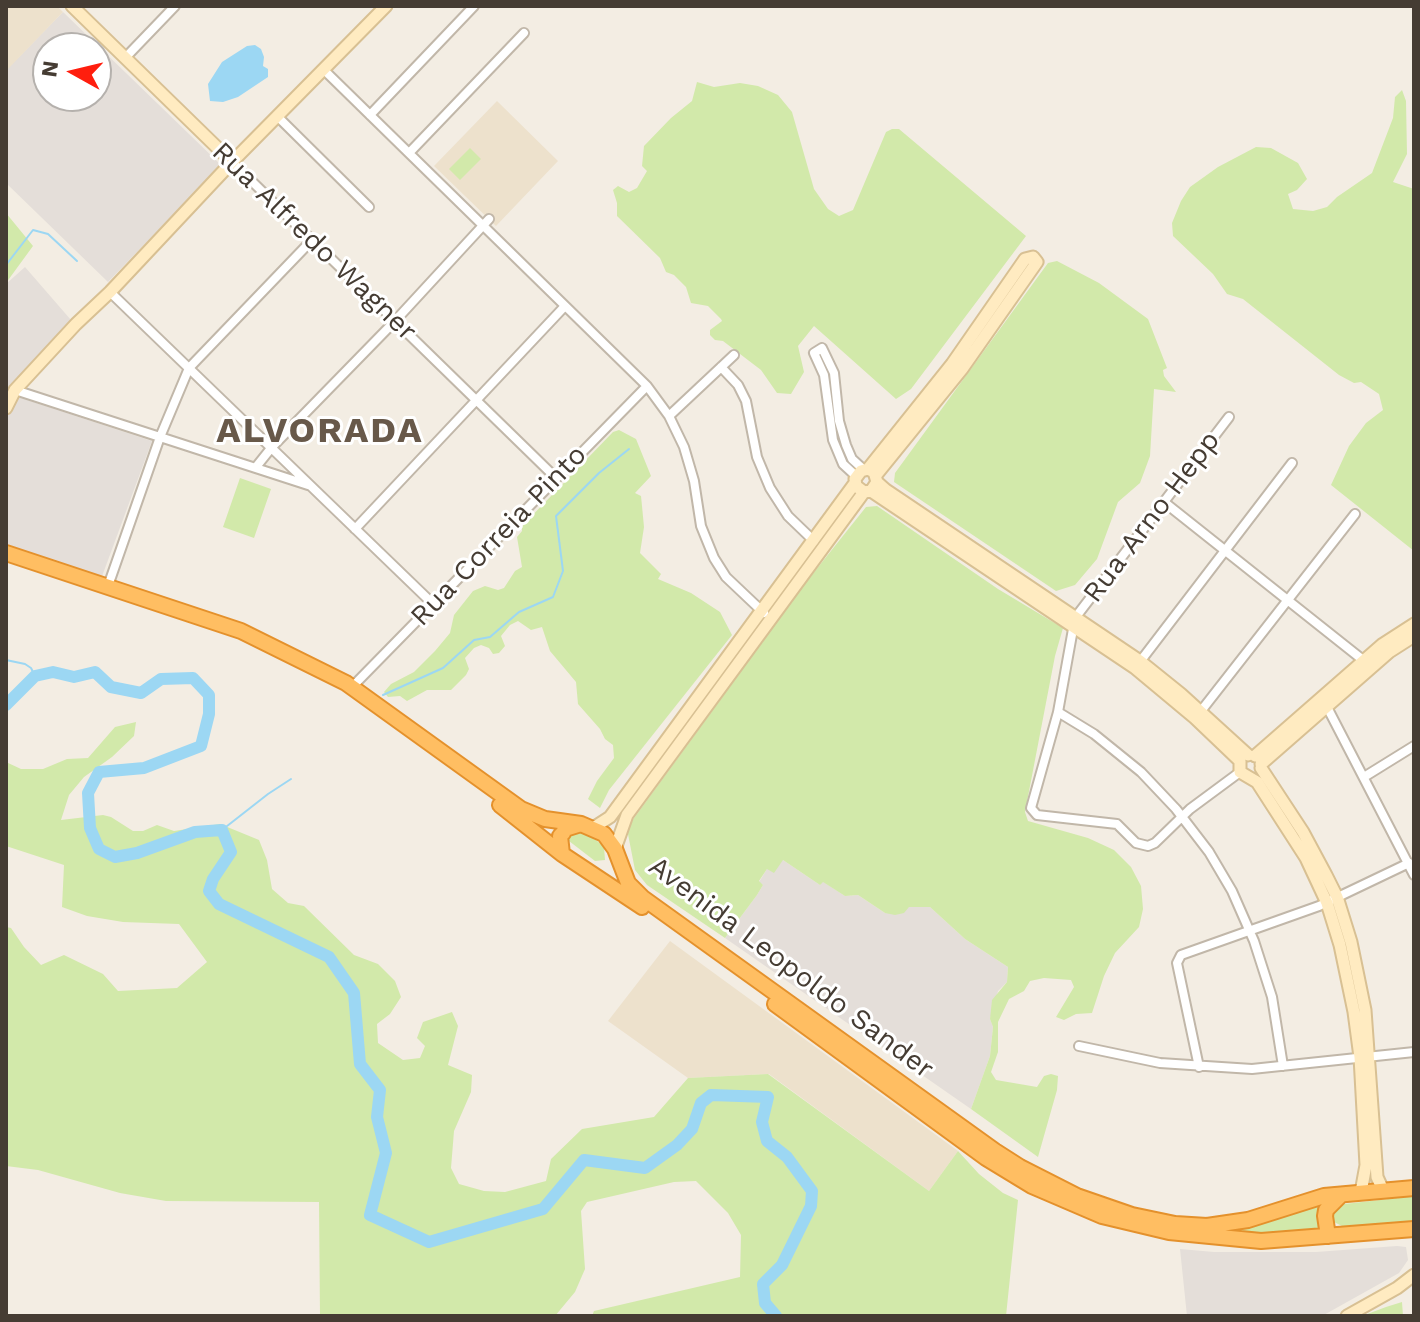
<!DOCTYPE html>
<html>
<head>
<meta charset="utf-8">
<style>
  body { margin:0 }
  #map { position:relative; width:1420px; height:1322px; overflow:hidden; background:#f3ede3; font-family:"Work Sans",sans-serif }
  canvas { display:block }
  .frame { position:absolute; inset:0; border:8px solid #453c33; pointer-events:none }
  .north { position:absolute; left:32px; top:32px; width:80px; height:80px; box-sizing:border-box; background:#fff; border:2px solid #b5b1ad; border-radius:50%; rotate:278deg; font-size:22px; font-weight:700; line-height:32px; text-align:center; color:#453c33 }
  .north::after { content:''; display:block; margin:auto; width:28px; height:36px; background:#ff1e0e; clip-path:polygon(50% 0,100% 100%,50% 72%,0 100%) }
</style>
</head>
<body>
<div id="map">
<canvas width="1420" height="1322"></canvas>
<div class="frame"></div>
<div class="north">N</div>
</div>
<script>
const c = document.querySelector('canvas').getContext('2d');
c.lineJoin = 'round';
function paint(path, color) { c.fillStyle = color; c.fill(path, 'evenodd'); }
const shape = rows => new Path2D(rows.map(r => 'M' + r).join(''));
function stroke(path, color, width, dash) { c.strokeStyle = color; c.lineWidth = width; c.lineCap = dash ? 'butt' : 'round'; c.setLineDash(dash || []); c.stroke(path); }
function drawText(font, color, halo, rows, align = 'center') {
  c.font = font + ' "Work Sans",sans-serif'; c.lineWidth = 6; c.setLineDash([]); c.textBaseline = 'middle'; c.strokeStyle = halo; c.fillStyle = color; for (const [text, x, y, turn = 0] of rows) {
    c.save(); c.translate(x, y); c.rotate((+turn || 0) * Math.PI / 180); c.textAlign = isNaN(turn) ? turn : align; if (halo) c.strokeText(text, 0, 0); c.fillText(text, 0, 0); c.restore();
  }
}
paint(shape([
  [63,12,221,165,108,282,6,183,6,67,8,68],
  [48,48,96,48,96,96,48,96],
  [25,267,71,320,12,385,18,397,152,441,101,579,6,545,6,284],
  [783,860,820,885,822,881,845,896,858,895,885,913,909,907,930,907,965,939,1008,967,1007,982,998,991,990,1019,993,1027,990,1056,971,1109,725,938,757,895,763,885,759,882,767,869],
  [1397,1246,1406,1247,1408,1260,1399,1273,1322,1316,1187,1316,1180,1249,1214,1252,1316,1252]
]), '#e4ded9');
paint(shape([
  [6,6,57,6,63,12,8,69],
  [497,101,558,161,496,226,434,166],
  [670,941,958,1151,929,1191,769,1074,688,1078,608,1021]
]), '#ede1cc');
paint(shape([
  [697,82,714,87,740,83,758,86,778,95,792,112,814,189,828,209,839,216,853,210,886,132,892,129,899,129,1026,236,911,389,896,399,814,326,798,346,804,372,791,394,777,393,761,370,723,341,715,340,710,335,710,330,722,321,721,319,708,306,691,303,686,287,674,275,666,272,660,258,617,216,617,203,613,190,618,186,629,192,637,188,647,171,642,166,644,146,671,118,692,101],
  [1402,90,1406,101,1407,154,1393,182,1414,189,1414,551,1331,485,1349,446,1366,423,1383,410,1379,394,1361,382,1354,383,1339,375,1243,299,1227,294,1213,274,1173,236,1172,223,1181,201,1190,187,1218,167,1256,147,1271,148,1298,163,1307,179,1297,190,1288,194,1293,209,1313,211,1327,207,1337,197,1372,173,1393,118,1395,97],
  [470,148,481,159,460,180,449,169],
  [6,213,33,246,6,283],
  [1057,261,1099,283,1148,319,1167,368,1163,370,1164,376,1176,392,1154,389,1150,456,1140,483,1118,502,1097,559,1075,585,1056,591,894,482,895,473,1048,263],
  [619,430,636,439,651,476,635,493,641,496,642,506,644,527,640,553,661,574,658,579,691,593,720,612,732,635,609,790,600,808,588,799,597,781,614,758,613,745,605,739,600,729,578,704,576,682,550,651,542,627,531,630,518,621,510,625,501,636,505,646,499,653,493,654,489,648,481,645,474,648,465,658,469,669,466,675,451,690,427,690,407,701,400,696,388,697,384,692,391,684,414,672,435,651,450,633,454,615,473,591,485,586,498,590,504,588,515,571,522,567,517,537,522,531,522,526,613,432],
  [240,478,271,489,254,538,223,527],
  [877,506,998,589,1063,628,1055,656,1025,812,1028,821,1088,838,1114,850,1131,867,1141,886,1143,909,1139,927,1115,953,1104,976,1092,1013,1076,1014,1064,1020,1056,1017,1074,987,1071,980,1044,978,1030,981,1024,991,1009,999,998,1022,998,1052,991,1072,996,1080,1037,1087,1044,1076,1051,1074,1058,1076,1057,1090,1038,1157,971,1109,990,1056,993,1027,990,1019,992,1000,1007,982,1008,967,965,939,930,907,909,907,904,913,895,915,885,913,858,895,845,896,823,882,820,885,783,860,774,873,767,869,759,881,763,885,757,895,725,938,647,885,635,870,627,829,634,818,807,581,866,507],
  [136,722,134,736,112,757,84,777,69,795,61,820,103,815,111,817,133,831,143,831,157,825,174,831,220,824,259,840,267,860,272,889,288,903,304,906,354,955,378,964,395,981,401,997,390,1014,377,1024,378,1043,403,1060,420,1058,425,1046,417,1038,423,1022,452,1012,458,1026,448,1065,472,1075,471,1092,454,1131,451,1168,459,1184,484,1191,505,1192,546,1181,551,1159,582,1129,654,1117,688,1078,768,1074,929,1191,958,1151,979,1174,1003,1193,1018,1200,1006,1316,592,1316,594,1311,740,1277,741,1235,728,1213,696,1181,674,1182,587,1202,581,1211,585,1269,575,1292,555,1316,320,1316,319,1202,166,1201,120,1193,38,1170,6,1166,6,927,11,928,24,947,41,965,64,955,103,974,118,991,177,988,207,962,179,924,123,922,87,916,62,907,64,865,6,846,6,762,21,769,43,769,67,759,88,758,115,727],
  [575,830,587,832,604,847,605,860,595,861,569,841,567,835],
  [1414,1196,1414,1222,1344,1227,1332,1221,1331,1211,1336,1205],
  [1322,1202,1319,1216,1322,1230,1241,1233,1207,1230,1263,1223],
  [1402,1302,1403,1316,1362,1316,1386,1307]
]), '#d2e9aa');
paint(shape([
  [255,45,261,49,264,57,263,66,268,69,268,77,238,97,223,102,210,101,208,84,222,62,247,46]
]), '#9cd7f3');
stroke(shape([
  [6,265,33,230,48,234,77,261],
  [6,660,25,664,31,668,35,676],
  [383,695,443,668,474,640,490,637,519,612,553,597,563,571,556,516,599,473,629,449],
  [222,830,268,794,291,779]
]), '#9cd7f3', 2);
stroke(shape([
  [6,705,35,676,53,672,74,677,95,672,111,687,141,693,161,679,193,678,209,695,209,714,201,746,144,768,99,772,88,793,90,828,99,849,115,857,137,853,195,832,222,830,231,852,213,879,209,891,219,904,329,957,354,993,360,1064,380,1090,377,1117,386,1153,370,1215,429,1242,543,1209,584,1160,645,1168,677,1145,692,1129,701,1103,711,1095,768,1097,762,1122,767,1141,787,1157,812,1191,811,1206,782,1265,763,1284,765,1303,776,1316]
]), '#9cd7f3', 12);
const street = shape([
  [125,58,175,6],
  [323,69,647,386,669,416,684,447,694,481,701,526,714,558,726,577,764,613],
  [370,115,474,6],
  [277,116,369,207],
  [409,153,524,33],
  [232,162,556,478],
  [110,292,432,603],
  [721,367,738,385,746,401,757,457,770,488,788,516,814,541],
  [15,390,308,485],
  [669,416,734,355],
  [1229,417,1075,618,1058,712,1031,808,1037,815,1117,824,1136,843,1148,846,1155,843,1190,809,1240,772],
  [256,467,272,447,395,321,489,219],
  [856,476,843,464,833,440,824,375,814,353,822,348,834,373,839,421,846,445,852,459,864,470],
  [1164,502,1368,664],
  [355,529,565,306],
  [108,586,160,437,189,368,312,240],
  [1139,663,1292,463],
  [352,687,647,386],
  [1327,707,1414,875],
  [1201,711,1355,514],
  [1058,712,1094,734,1141,772,1176,809,1209,852,1232,891,1254,941,1272,997,1283,1066],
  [1364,777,1414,746],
  [1079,1046,1160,1063,1252,1069,1414,1052],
  [1199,1067,1177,963,1181,955,1319,906,1409,863]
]);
const secondary = shape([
  [72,6,232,162],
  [6,408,15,390,76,324,110,292,232,162,386,6],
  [868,469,952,364,1025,259,1033,257,1037,262,962,369,876,475],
  [877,482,871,491,864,492,856,486,855,479,861,471,868,469,874,472,877,482,886,490,1140,661,1181,694,1248,755],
  [871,491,1135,668,1195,718,1240,761],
  [1255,756,1383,644,1414,624],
  [1240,761,1240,772,1257,782,1306,858,1327,903,1340,945,1354,1012,1360,1057,1366,1165,1361,1192],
  [1261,764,1389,652,1414,636],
  [1261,768,1303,832,1326,875,1337,897,1351,942,1365,1010,1377,1177,1383,1190],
  [593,828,610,817,855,483],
  [615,849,627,815,864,492],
  [1347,1316,1397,1288,1414,1275]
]);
const highway = shape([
  [6,553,241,631,346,683,521,809,545,819,581,824,604,834,615,849,628,883,643,898,995,1151,1020,1167,1077,1196,1132,1215,1175,1224,1207,1226,1248,1220,1324,1196,1414,1188],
  [500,805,562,854,642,907],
  [562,854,560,836,563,833,565,829,581,824],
  [775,1004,986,1158,1032,1186,1102,1216,1169,1232,1261,1241,1414,1229],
  [1328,1236,1325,1216,1326,1210,1341,1195]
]);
stroke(street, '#c1b7a9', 12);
stroke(secondary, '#d8c093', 15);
stroke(highway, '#e4912c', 18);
stroke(street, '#fff', 8);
stroke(secondary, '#ffebc1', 11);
stroke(highway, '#ffbe62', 14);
drawText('28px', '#453c33', '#fff', [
  ["Rua Alfredo Wagner",314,242,44],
  ["Rua Arno Hepp",1152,517,-53],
  ["Rua Correia Pinto",499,536,-46],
  ["Avenida Leopoldo Sander",791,968,37]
]);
c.letterSpacing = '2px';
drawText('bold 36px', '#68594a', '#fff', [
  ["ALVORADA",320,431]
]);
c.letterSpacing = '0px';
</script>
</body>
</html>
